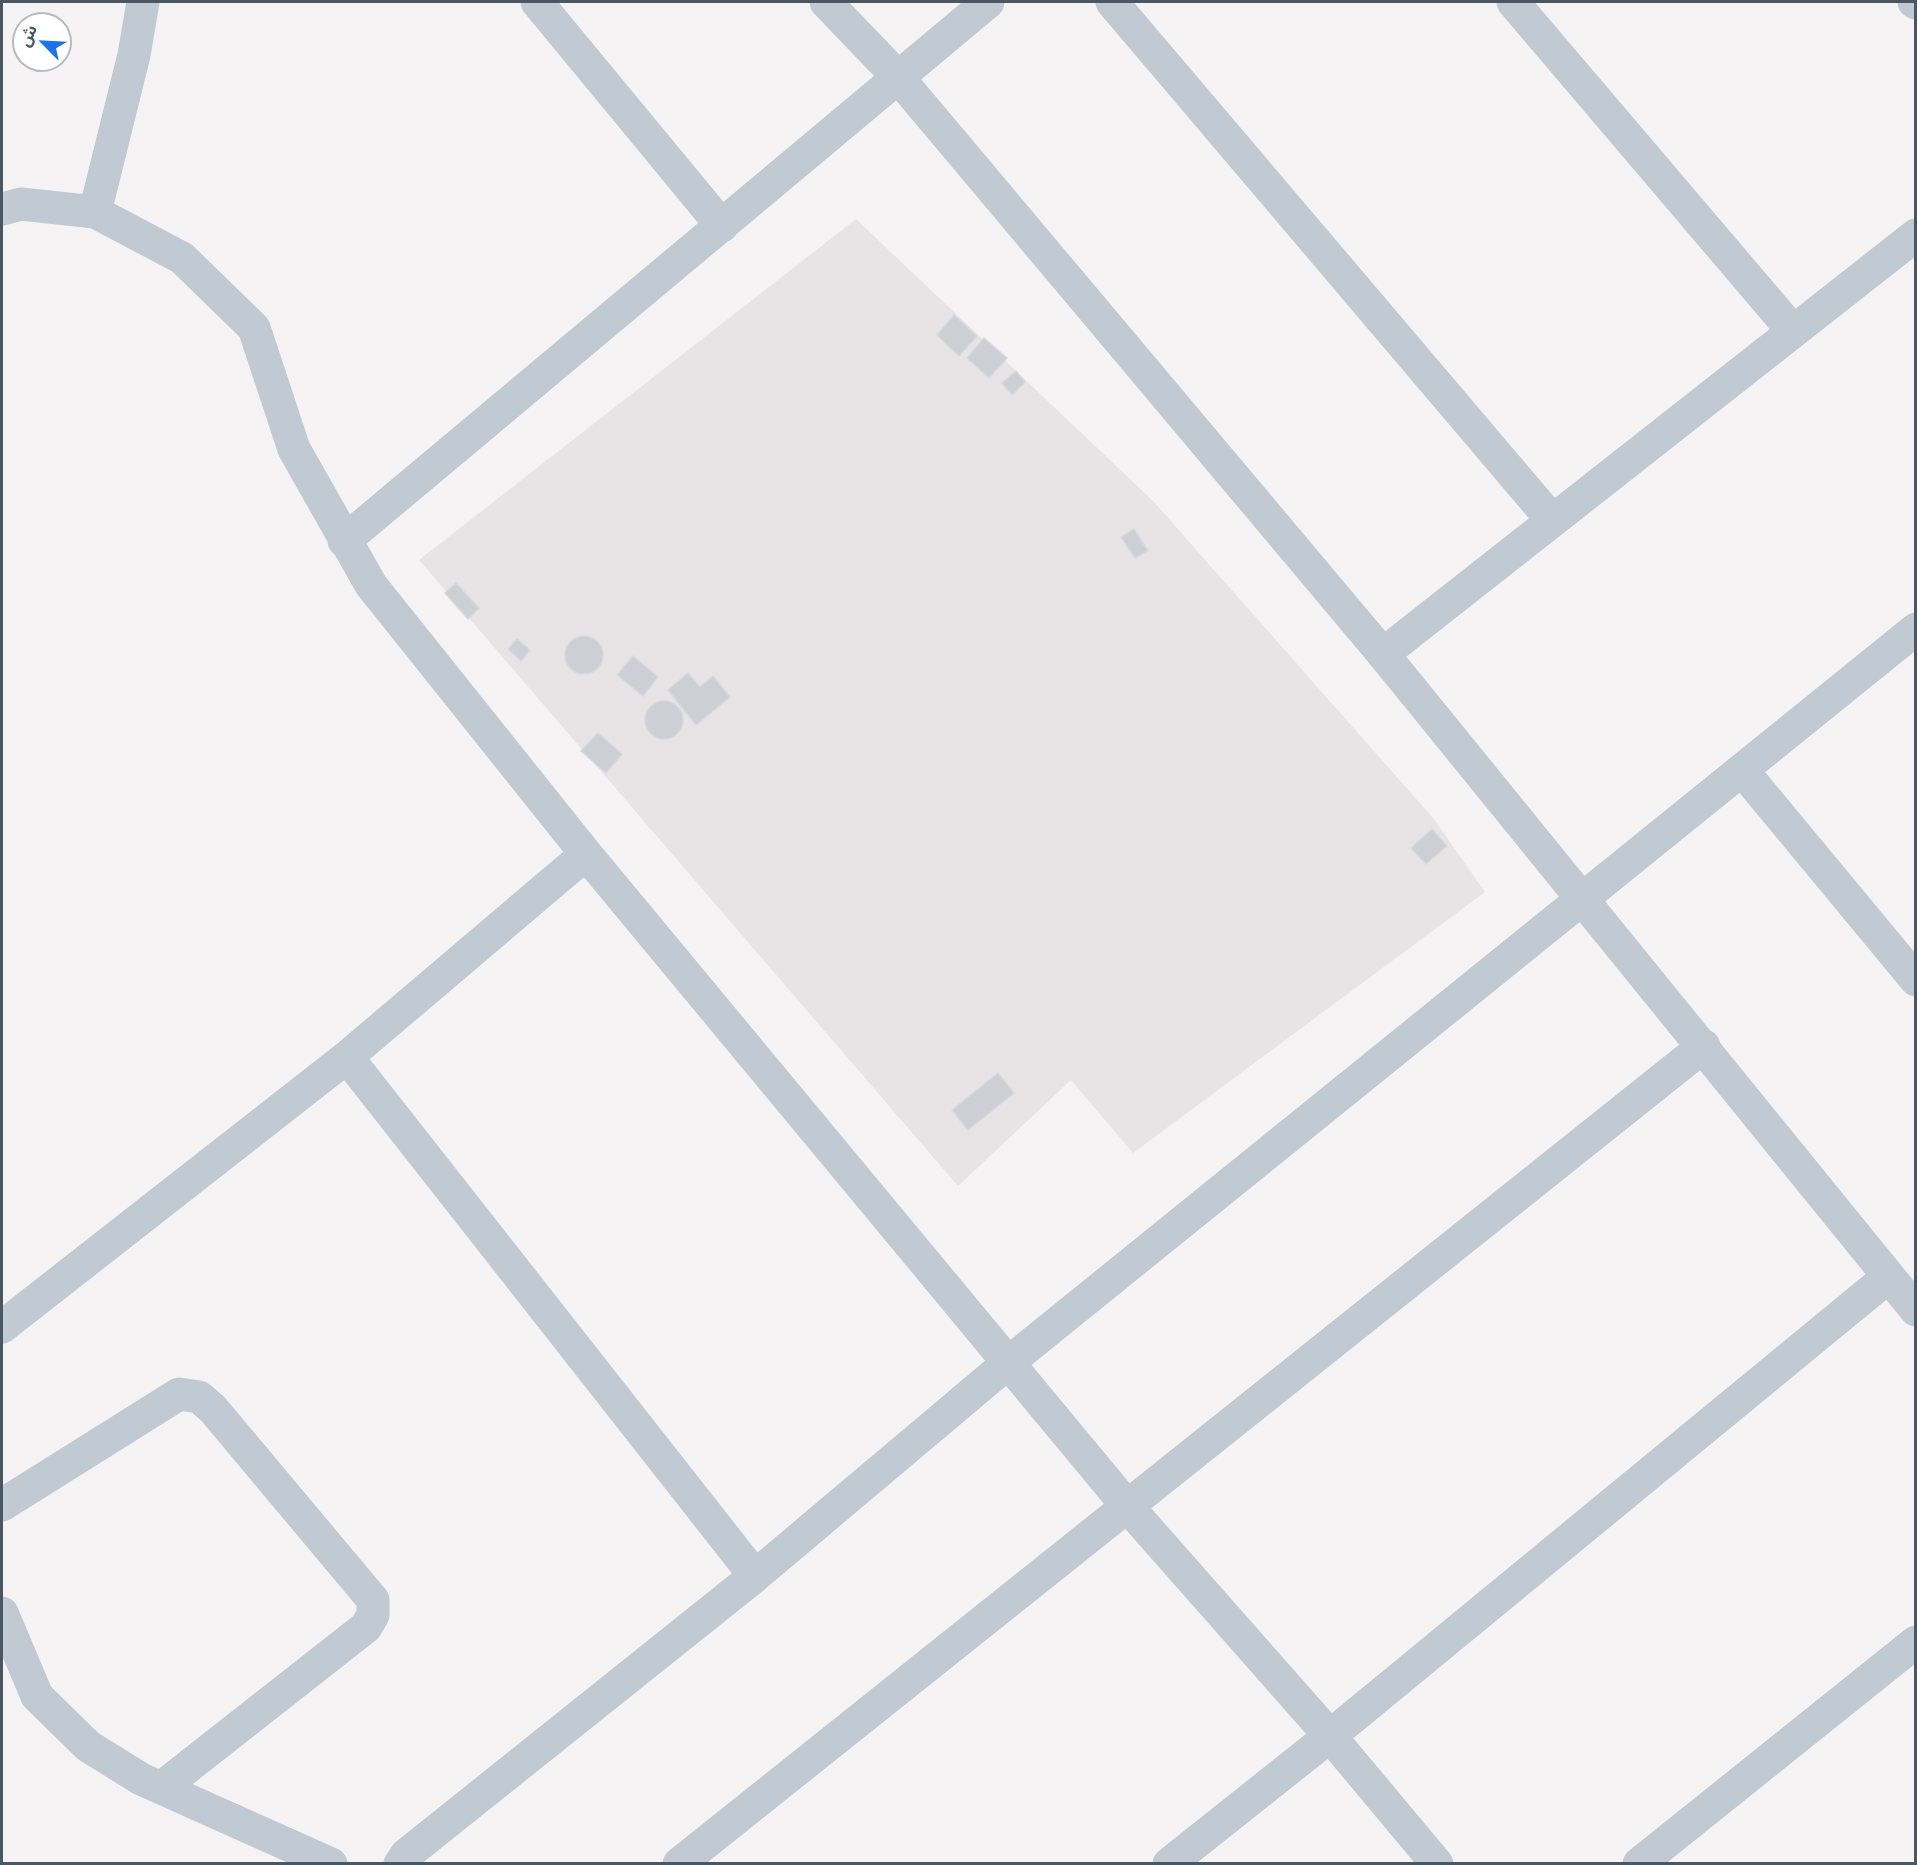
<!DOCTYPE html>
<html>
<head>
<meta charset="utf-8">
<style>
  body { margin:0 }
  #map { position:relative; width:1917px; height:1865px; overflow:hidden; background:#f5f3f3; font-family:"Open Sans","Noto Sans Arabic",sans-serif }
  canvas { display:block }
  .frame { position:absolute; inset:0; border:3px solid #4a5661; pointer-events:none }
  .north { position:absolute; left:12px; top:12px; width:60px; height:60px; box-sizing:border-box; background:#fff; border:2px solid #b7bbc0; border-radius:50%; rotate:294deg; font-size:16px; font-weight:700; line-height:24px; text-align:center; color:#4a5661 }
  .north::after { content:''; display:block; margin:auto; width:21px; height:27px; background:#1a73e8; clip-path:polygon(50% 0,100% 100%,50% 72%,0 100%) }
</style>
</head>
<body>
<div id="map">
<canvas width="1917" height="1865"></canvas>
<div class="frame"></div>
<div class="north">ش</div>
</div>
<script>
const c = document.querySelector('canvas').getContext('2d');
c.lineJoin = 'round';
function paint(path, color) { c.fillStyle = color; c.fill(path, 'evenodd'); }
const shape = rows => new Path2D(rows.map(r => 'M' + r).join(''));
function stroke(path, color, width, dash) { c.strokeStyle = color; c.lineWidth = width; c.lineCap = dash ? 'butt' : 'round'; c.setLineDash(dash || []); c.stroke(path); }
paint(shape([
  [856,219,1154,502,1433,818,1485,892,1133,1153,1071,1080,958,1186,419,560]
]), '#e6e4e5');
const building = shape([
  [954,315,977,336,959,356,937,335,954,315],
  [984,338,1007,358,989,378,967,358,984,338],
  [1016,371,1025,382,1012,395,1002,383,1016,371],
  [1134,529,1148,551,1135,558,1121,537,1134,529],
  [456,583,479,608,468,619,445,593,456,583],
  '565 655a19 19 0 1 1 38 0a19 19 0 1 1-38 0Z',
  [517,639,530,650,521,661,508,649,517,639],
  [633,656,658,677,643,696,617,675,633,656],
  [688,673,700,687,713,676,730,697,696,725,668,690,688,673],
  '645 720a19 19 0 1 1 38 0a19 19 0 1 1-38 0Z',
  [598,733,622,754,606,773,581,751,598,733],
  [1432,829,1447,846,1426,864,1411,848,1432,829],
  [998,1073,1014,1093,968,1130,952,1110,998,1073]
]);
paint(building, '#cdcfd5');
stroke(building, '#d7d9de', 1.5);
stroke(shape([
  [537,2,722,226],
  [1112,2,1552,520],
  [1513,2,1793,331],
  [1914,2,1916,3],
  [2,209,21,204,95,212,182,258,254,328,294,449,371,585,586,854,1128,1507,1330,1736,1437,1864],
  [95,212,134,55,143,2],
  [344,541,988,2],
  [1383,654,1916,235],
  [1742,770,1916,980],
  [347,1057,755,1576],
  [2,1327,347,1057,586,854],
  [2,1505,179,1394,199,1397,213,1409,373,1600,373,1615,366,1627,161,1788],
  [2,1613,37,1696,88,1746,141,1779,331,1864],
  [400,1864,406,1855,755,1576,1009,1362,1916,629],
  [679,1864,1704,1046],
  [1169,1864,1330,1736,1888,1277],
  [1639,1864,1916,1642]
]), '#c1cad2', 33);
stroke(shape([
  [826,2,897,76,1383,654,1916,1310]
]), '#c1cad2', 33);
</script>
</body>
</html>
